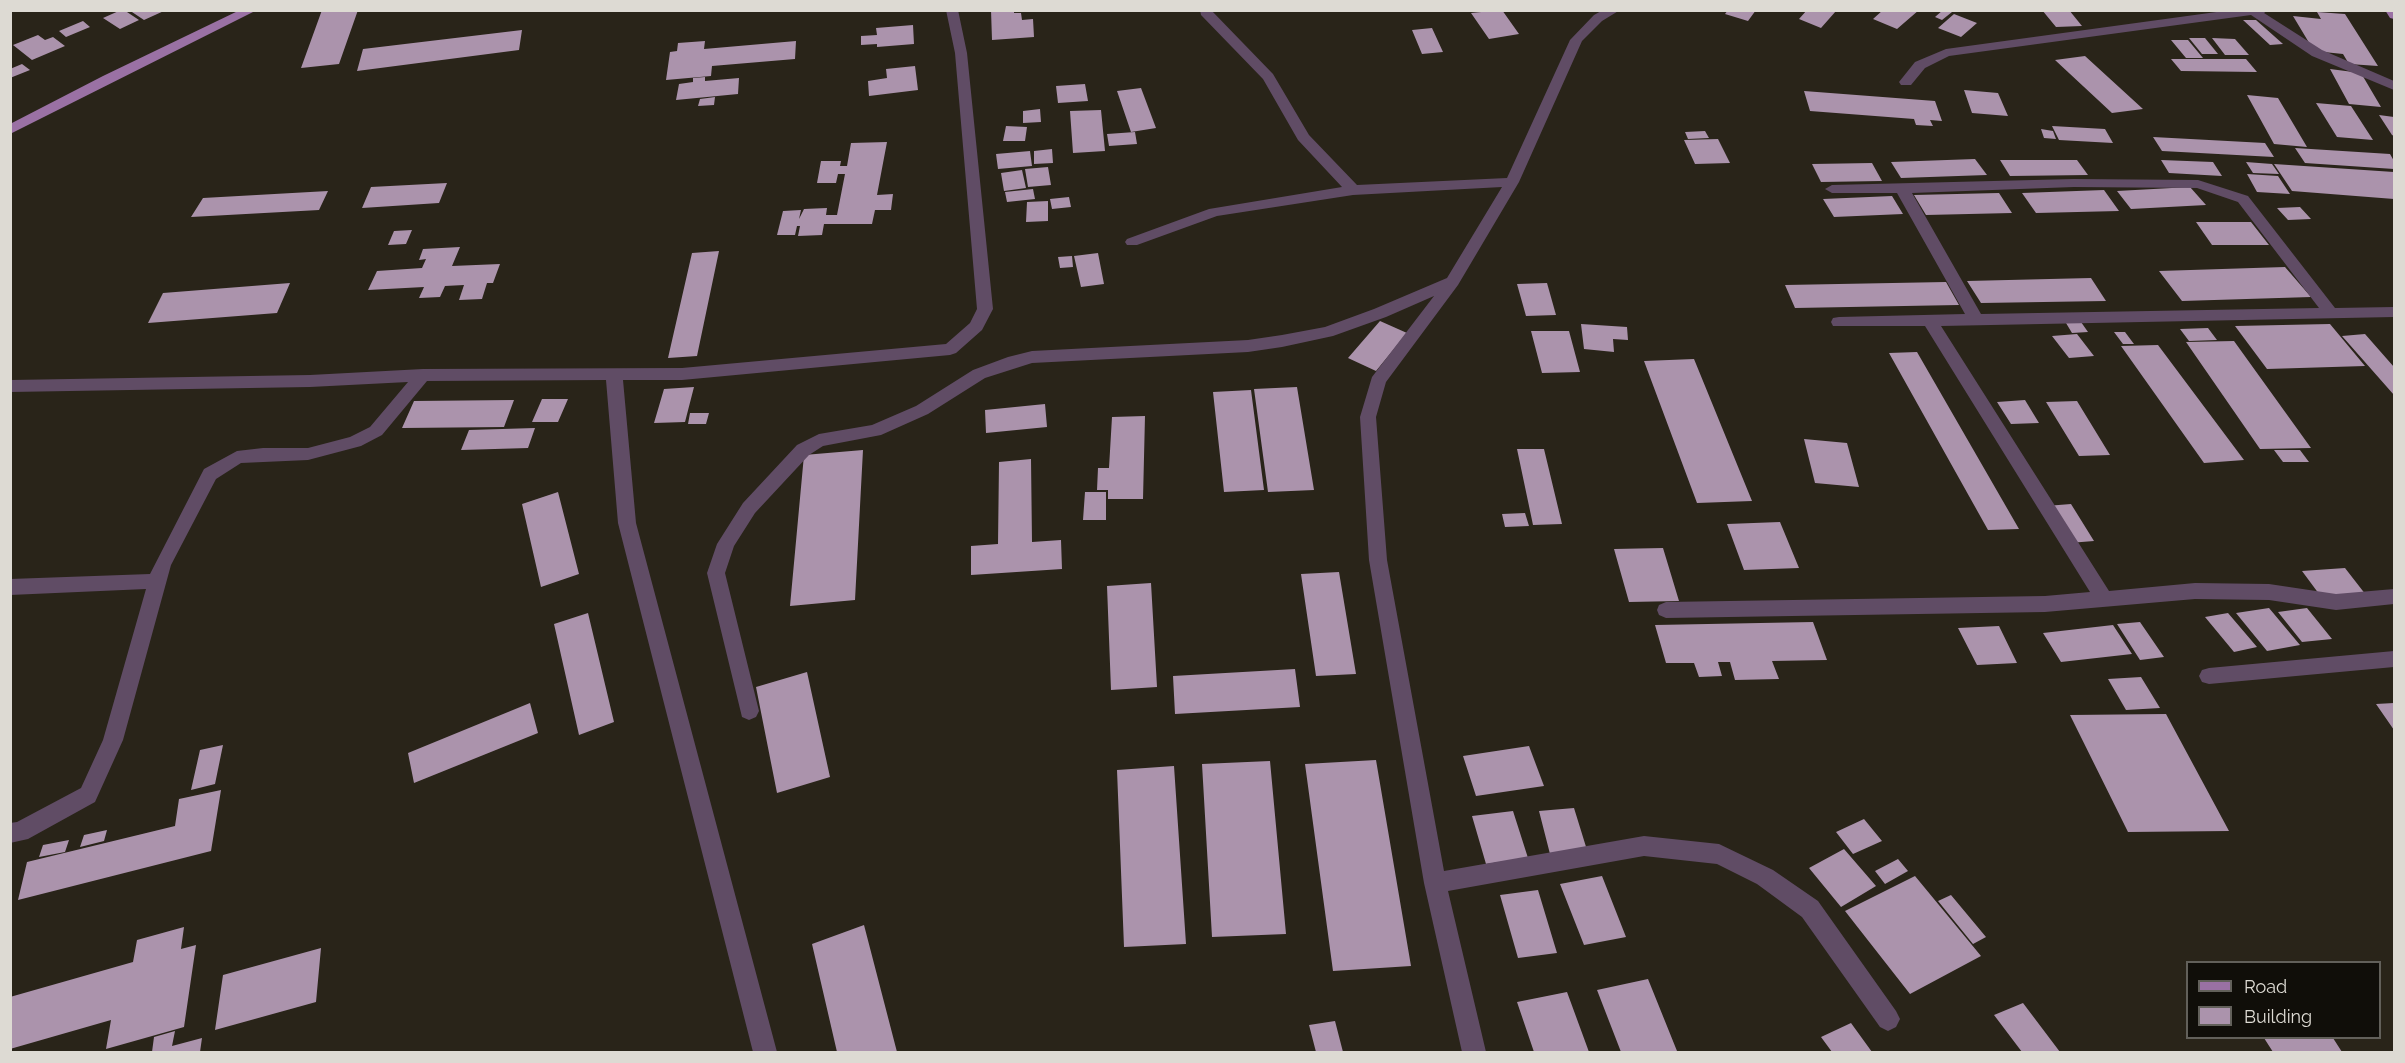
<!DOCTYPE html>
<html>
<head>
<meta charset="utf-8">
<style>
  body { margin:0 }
  #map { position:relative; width:2405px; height:1063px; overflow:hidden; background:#292419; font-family:Raleway,sans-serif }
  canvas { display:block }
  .frame { position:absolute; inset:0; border:12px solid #dddad3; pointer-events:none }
  .legend { position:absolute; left:2186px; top:961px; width:195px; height:78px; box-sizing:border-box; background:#100e09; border:2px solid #62605a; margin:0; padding:8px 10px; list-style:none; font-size:18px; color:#dddad3 }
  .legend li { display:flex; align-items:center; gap:12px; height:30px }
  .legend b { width:30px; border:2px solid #62605a }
</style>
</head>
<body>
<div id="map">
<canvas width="2405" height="1063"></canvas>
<div class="frame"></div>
<ul class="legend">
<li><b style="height:8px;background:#9a71a4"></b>Road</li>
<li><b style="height:16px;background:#ab93ac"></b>Building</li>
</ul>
</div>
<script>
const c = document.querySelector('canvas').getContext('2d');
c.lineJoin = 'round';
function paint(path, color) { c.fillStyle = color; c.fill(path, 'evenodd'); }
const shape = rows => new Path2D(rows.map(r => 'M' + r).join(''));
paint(shape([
  [121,10,124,10,139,20,120,29,103,18],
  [129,10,166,10,144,20],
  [322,10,358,10,339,64,301,68],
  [991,10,1014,10,1014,13,1021,13,1022,20,1033,19,1034,37,992,40],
  [1502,10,1519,34,1489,39,1471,13],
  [1728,10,1756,10,1748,21,1725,14],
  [1807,10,1834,10,1836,11,1821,28,1799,19],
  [1883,10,1919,10,1897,29,1873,19],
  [1943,10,1952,12,1942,20,1935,17],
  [2042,10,2069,10,2082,26,2056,27],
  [2317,12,2345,14,2378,66,2349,64,2343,54,2314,51,2293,16,2321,19],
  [1954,14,1977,23,1961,37,1938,28],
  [2243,20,2256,20,2283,44,2270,45],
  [83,21,90,27,66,37,59,31],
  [913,25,914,44,877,47,877,44,861,45,861,36,877,35,876,28],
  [1432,28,1443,52,1422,54,1412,30],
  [522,30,519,50,357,71,363,49],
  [38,35,45,40,53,37,65,46,32,60,13,45],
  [2189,38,2205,38,2218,54,2202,54],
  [2212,38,2235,39,2249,55,2225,55],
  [2171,40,2188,40,2203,58,2186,58],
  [705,41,704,49,796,41,795,59,712,66,711,76,666,80,670,52,677,51,678,43],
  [2085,56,2143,109,2112,113,2055,60],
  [2171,59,2246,59,2257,72,2181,71],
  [22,64,30,70,10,78,10,69],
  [915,66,918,90,869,96,868,81,887,78,886,69],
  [2330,69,2361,73,2381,107,2349,104],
  [705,77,705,81,739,78,738,94,676,100,679,84,693,82,693,78],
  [1085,84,1088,101,1058,103,1056,86],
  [1141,88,1156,128,1131,132,1117,91],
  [1964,90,1998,93,2008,116,1972,113],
  [1804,91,1935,101,1942,121,1930,120,1933,126,1916,125,1914,119,1810,111],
  [2247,95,2278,98,2307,147,2274,144],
  [715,97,714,105,698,106,700,99],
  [2316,103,2351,106,2373,140,2337,137],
  [1040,109,1041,122,1023,123,1023,111],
  [1101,110,1105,151,1073,153,1070,111],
  [2379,115,2394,117,2394,136,2392,135],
  [1006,126,1027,127,1025,141,1003,141],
  [2052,126,2105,129,2113,143,2059,140],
  [2041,129,2053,131,2056,139,2044,138],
  [1705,131,1709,138,1688,139,1685,132],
  [1135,132,1137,144,1109,146,1107,134],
  [2153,137,2265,143,2274,157,2162,151],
  [1718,139,1730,163,1695,164,1684,140],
  [887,142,877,195,893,194,891,210,875,210,872,224,824,224,822,235,798,236,800,226,797,226,795,235,777,235,783,211,801,210,799,219,804,209,827,208,826,215,837,215,845,174,838,174,836,183,817,183,821,161,841,161,840,166,847,166,851,143],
  [2295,148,2390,154,2394,161,2394,169,2305,163],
  [1052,149,1053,163,1034,164,1034,151],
  [1030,151,1032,166,998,169,996,154],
  [1975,159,1987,175,1901,178,1891,162],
  [2000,160,2077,160,2088,175,2010,176],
  [2161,160,2213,162,2222,176,2169,173],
  [2246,162,2272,164,2279,174,2253,173],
  [1872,163,1882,181,1821,182,1812,164],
  [2274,164,2394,172,2394,199,2292,191],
  [1048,167,1051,185,1028,187,1025,169],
  [1022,170,1026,188,1004,191,1001,173],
  [2247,174,2278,176,2290,194,2257,192],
  [447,183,439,203,362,208,371,187],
  [2190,187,2206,205,2131,209,2117,191],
  [1033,189,1035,199,1007,202,1005,192],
  [2104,190,2119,211,2036,213,2022,193],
  [328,191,319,210,191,217,203,198],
  [1999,193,2012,213,1926,215,1914,195],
  [1892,196,1903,214,1834,217,1823,199],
  [1069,197,1071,207,1052,209,1050,199],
  [1048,201,1048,221,1026,222,1027,202],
  [2300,207,2311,219,2288,220,2277,208],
  [2196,222,2251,222,2269,245,2212,245],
  [412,230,406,244,388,245,394,231],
  [460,247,452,266,500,264,493,283,487,283,482,299,459,300,464,285,445,286,440,297,419,298,424,287,368,290,377,271,422,268,426,259,419,260,423,249],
  [719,251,697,356,668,358,692,253],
  [1098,253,1104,284,1081,287,1074,256],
  [1072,256,1073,267,1060,268,1058,257],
  [2285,267,2311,297,2182,301,2159,271],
  [2091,278,2106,301,1981,303,1967,281],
  [1946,282,1959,305,1795,308,1785,285],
  [290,283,277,313,148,323,163,293],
  [1547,283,1556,315,1526,316,1517,284],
  [1380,321,1407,333,1376,371,1348,358],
  [2081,322,2088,332,2072,333,2066,323],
  [1581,324,1627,327,1628,340,1613,339,1614,352,1584,349],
  [2330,324,2365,366,2267,369,2235,326],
  [2208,328,2217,340,2189,341,2180,329],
  [1531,331,1569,331,1580,372,1542,373],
  [2114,332,2125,332,2134,344,2123,344],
  [2077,334,2094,356,2069,358,2052,336],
  [2365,334,2394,367,2394,395,2342,336],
  [2234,341,2311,448,2260,449,2186,342],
  [2158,345,2244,460,2204,463,2121,346],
  [1917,352,2019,529,1988,530,1889,353],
  [1694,359,1752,501,1697,503,1644,361],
  [694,387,685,422,654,423,664,389],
  [1297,387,1314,490,1268,492,1254,389],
  [1251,390,1264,490,1224,492,1213,392],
  [542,399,568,399,558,422,532,422],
  [514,400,504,427,402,428,414,401],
  [2025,400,2039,423,2011,424,1997,402],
  [2077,401,2110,455,2079,456,2046,402],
  [1045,404,1047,427,986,433,985,410],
  [690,413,709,413,706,424,688,424],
  [1145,416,1143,499,1108,499,1108,490,1097,490,1098,468,1109,468,1112,417],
  [535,428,528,448,461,450,469,430],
  [1804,439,1847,443,1859,487,1815,483],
  [1517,449,1544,449,1562,524,1533,525],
  [863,450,855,600,790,606,804,455],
  [2274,450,2300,450,2309,462,2283,462],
  [1031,459,1032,542,1061,540,1062,569,971,575,971,546,998,544,999,462],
  [558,492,579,574,541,587,522,504],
  [1085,492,1106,492,1106,520,1083,520],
  [2071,504,2094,541,2069,543,2046,506],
  [1525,513,1529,526,1505,527,1502,514],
  [1780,522,1799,568,1744,570,1727,524],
  [1663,548,1679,601,1629,602,1614,549],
  [2345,568,2366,595,2322,598,2302,571],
  [1339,572,1356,674,1316,676,1301,574],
  [1151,583,1157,687,1111,690,1107,586],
  [2269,608,2300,645,2267,651,2236,613],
  [2307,608,2332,639,2302,642,2278,612],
  [588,613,614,722,579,735,554,624],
  [2228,613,2257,647,2234,652,2205,617],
  [1813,622,1827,660,1772,661,1779,679,1735,680,1730,662,1718,662,1722,676,1699,677,1694,663,1666,663,1655,625],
  [2140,622,2164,657,2140,660,2117,624],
  [2113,625,2132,654,2061,662,2043,633],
  [1999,626,2017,663,1977,665,1958,628],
  [1295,669,1300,707,1175,714,1173,676],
  [807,672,830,777,777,793,756,687],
  [2141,677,2160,708,2126,710,2108,679],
  [530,703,538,733,414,783,408,753],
  [2394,703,2394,730,2376,704],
  [2166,714,2229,831,2128,832,2070,715],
  [223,745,215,784,191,790,200,750],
  [1529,746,1544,786,1476,796,1463,756],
  [1376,760,1411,966,1333,971,1305,764],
  [1270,761,1286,934,1212,937,1202,764],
  [1174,766,1186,944,1124,947,1117,770],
  [221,790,211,851,18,900,27,862,175,826,179,799],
  [1574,808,1587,850,1550,854,1539,811],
  [1513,811,1528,858,1486,864,1472,816],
  [1864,819,1882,841,1853,854,1836,832],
  [107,830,104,841,80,847,84,835],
  [69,840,65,852,39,857,43,845],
  [1844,849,1876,886,1841,907,1809,868],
  [1898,859,1908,871,1885,884,1875,871],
  [1602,876,1626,937,1584,945,1560,884],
  [1915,876,1981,956,1910,994,1845,911],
  [1538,890,1557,953,1518,958,1500,895],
  [1951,895,1986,937,1973,944,1938,901],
  [864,925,897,1052,837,1052,812,944],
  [184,927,181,949,196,945,184,1027,106,1049,111,1020,10,1049,10,997,133,962,137,940],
  [321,948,316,1002,215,1030,223,975],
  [1648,979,1677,1051,1621,1052,1597,990],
  [1567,992,1589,1052,1534,1052,1517,1002],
  [2023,1003,2060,1052,2022,1052,1994,1015],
  [1335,1021,1343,1052,1316,1052,1309,1025],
  [1851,1023,1872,1052,1832,1052,1821,1037],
  [175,1031,172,1046,202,1038,200,1052,152,1052,154,1037],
  [2264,1038,2333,1038,2342,1052,2273,1052]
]), '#ab93ac');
paint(shape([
  [946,10,958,10,967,53,993,309,982,330,956,353,950,355,682,380,623,380,636,523,777,1052,753,1052,618,523,606,380,427,381,382,435,361,446,308,460,241,463,216,479,171,565,123,740,95,802,28,839,10,843,10,823,17,822,81,788,103,740,146,589,10,595,10,579,150,574,204,469,237,451,263,448,308,448,350,437,370,427,408,382,310,387,10,392,10,380,310,375,423,369,682,368,946,344,970,323,977,309,955,53,946,10],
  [1200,10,1211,10,1273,74,1309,135,1357,185,1507,178,1570,40,1594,15,1603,10,1620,10,1602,21,1582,41,1519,182,1458,285,1386,382,1376,417,1387,560,1444,871,1644,836,1719,844,1773,870,1818,901,1896,1011,1900,1019,1896,1027,1888,1031,1880,1027,1802,917,1757,884,1717,864,1644,856,1448,891,1486,1052,1462,1052,1424,883,1369,560,1360,417,1372,377,1434,296,1386,317,1333,336,1282,347,1248,352,1032,363,985,378,928,414,881,435,823,446,809,455,755,513,734,546,725,573,759,711,756,717,749,720,742,717,707,573,717,544,743,503,797,445,819,434,872,425,916,406,973,370,1008,357,1032,351,1248,340,1282,335,1325,327,1374,309,1447,278,1502,187,1353,195,1217,216,1137,245,1127,245,1125,242,1127,239,1209,209,1342,187,1298,140,1263,79,1201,15,1200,10],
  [2231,10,2268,10,2264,13,2322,50,2394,81,2394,90,2312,56,2251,15,1949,56,1925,68,1911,85,1901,85,1899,82,1915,62,1946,49,2231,10],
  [2074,179,2198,180,2248,196,2335,308,2394,307,2394,317,1941,326,2109,591,2195,583,2269,584,2336,594,2394,589,2394,604,2336,610,2269,600,2195,599,2045,612,1666,618,1659,615,1657,610,1659,605,1666,602,2045,596,2090,592,1925,326,1833,326,1831,322,1833,318,1839,317,1965,314,1897,193,1832,193,1825,189,1832,185,2074,179],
  [2074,187,2197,188,2238,202,2319,308,1981,314,1912,193,2074,187],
  [2394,651,2394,667,2209,684,2202,682,2199,676,2202,670,2209,668,2394,651]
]), '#604c65');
paint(shape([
  [240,10,257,10,10,134,10,124,103,76,240,10],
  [2385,10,2394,10,2394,19,2390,18,2385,10]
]), '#9a71a4');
</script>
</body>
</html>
